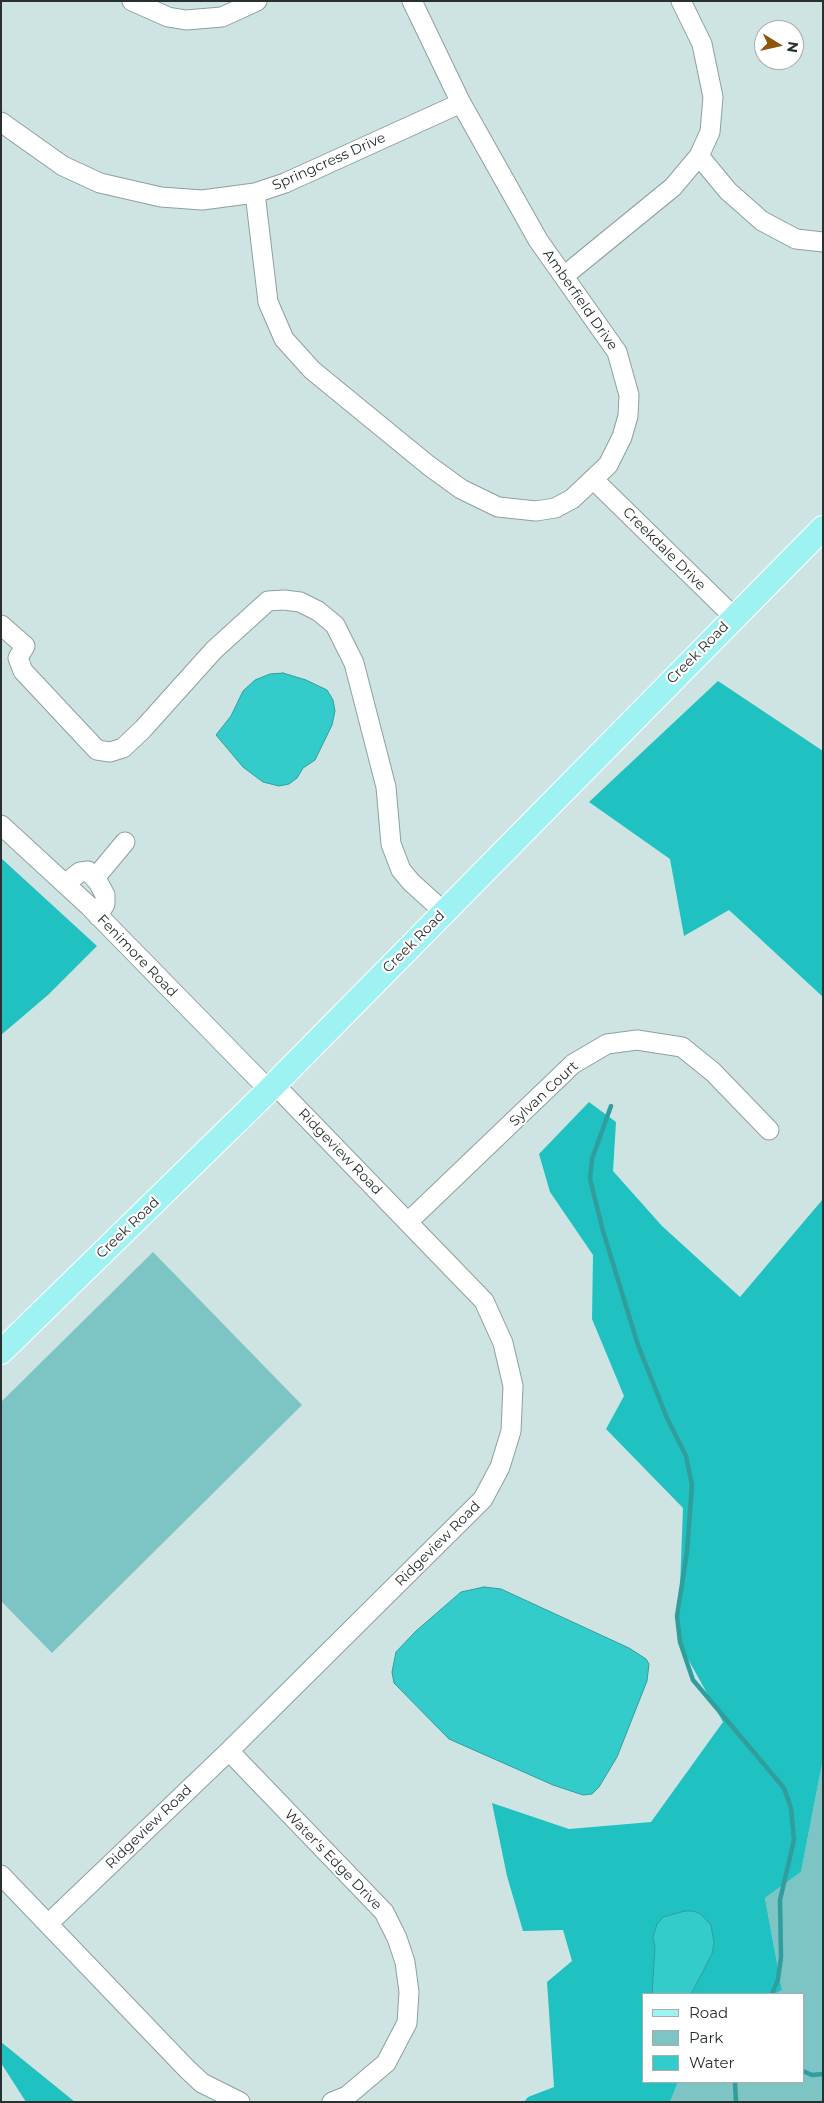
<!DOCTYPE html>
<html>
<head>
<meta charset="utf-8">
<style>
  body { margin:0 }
  #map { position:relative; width:824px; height:2103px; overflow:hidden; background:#cee4e3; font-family:Montserrat,sans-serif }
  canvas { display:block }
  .frame { position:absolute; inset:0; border:2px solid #283130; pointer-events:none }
  .legend { position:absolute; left:642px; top:1993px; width:162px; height:90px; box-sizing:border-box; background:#fff; border:1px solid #a9adac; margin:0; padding:6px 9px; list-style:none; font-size:15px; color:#283130 }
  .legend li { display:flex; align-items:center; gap:10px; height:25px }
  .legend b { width:25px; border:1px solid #a9adac }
  .north { position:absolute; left:754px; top:20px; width:50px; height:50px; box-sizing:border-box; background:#fff; border:1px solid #a9adac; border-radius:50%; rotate:99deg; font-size:14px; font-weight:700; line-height:20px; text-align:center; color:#283130 }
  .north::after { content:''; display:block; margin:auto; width:18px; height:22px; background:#8e560d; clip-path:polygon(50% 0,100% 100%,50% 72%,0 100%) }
</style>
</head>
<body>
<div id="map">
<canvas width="824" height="2103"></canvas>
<div class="frame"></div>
<ul class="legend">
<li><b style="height:6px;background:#9ef2f1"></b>Road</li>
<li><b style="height:14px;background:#7cc5c4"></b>Park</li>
<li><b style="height:14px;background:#33cccb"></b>Water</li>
</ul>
<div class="north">N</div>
</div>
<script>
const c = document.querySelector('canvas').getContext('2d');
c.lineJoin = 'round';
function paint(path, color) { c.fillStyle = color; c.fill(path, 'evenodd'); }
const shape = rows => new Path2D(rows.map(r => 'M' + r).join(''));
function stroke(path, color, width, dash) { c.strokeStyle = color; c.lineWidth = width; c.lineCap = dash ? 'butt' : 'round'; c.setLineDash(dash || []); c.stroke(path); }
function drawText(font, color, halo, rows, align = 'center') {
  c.font = font + ' Montserrat,sans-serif'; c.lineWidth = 4.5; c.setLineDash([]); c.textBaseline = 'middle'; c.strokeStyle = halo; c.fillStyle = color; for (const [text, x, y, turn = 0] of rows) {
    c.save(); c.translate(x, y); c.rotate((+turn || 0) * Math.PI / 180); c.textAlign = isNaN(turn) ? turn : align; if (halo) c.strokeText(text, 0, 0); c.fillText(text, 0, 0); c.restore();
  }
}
paint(shape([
  [153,1252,302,1405,52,1653,1,1601,1,1402],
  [823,1759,823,2102,670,2102,678,2082,803,2082,803,1994,775,1994,782,1990,765,1898,801,1872]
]), '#7cc5c4');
paint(shape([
  [718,681,823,751,823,997,729,910,684,936,670,859,589,802],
  [1,858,97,946,48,995,1,1035],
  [589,1102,616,1122,613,1171,662,1226,740,1297,823,1199,823,1759,801,1872,765,1898,782,1990,775,1994,643,1994,643,2082,678,2082,670,2102,524,2102,528,2097,554,2087,547,1982,572,1961,563,1930,523,1931,507,1876,492,1803,569,1829,651,1822,723,1722,678,1641,683,1508,606,1429,624,1396,592,1319,593,1255,550,1192,539,1154],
  [1,2043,1,2042,75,2102,26,2102,1,2063]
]), '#1fc2c1');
const water = shape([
  [283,673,306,680,327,690,333,700,335,711,332,725,315,760,303,768,297,778,289,784,279,786,263,782,243,767,216,735,231,716,243,691,255,680,270,674,283,673],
  [484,1587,501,1589,629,1648,646,1659,649,1664,647,1681,617,1757,599,1787,592,1794,583,1795,553,1785,449,1739,394,1683,392,1672,396,1652,416,1631,461,1592,484,1587],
  [685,1911,693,1911,701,1914,711,1925,714,1943,712,1954,691,1994,652,1994,655,1948,653,1937,657,1924,663,1917,685,1911]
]);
paint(water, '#33cccb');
stroke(water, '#309e9c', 1);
stroke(shape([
  [611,1106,592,1159,590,1179,603,1231,638,1345,667,1418,686,1456,692,1485,687,1552,677,1616,680,1642,693,1680,784,1788,791,1808,794,1840,780,1900,781,1957,778,1979,772,1994],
  [803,2071,812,2075,823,2074],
  [735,2082,736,2102]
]), '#309e9c', 4.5);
const minor = shape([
  [132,1,168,17,186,20,222,17,257,1],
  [1,122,63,166,100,183,161,197,202,200,255,193,285,183,461,103],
  [699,156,728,191,762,221,796,239,823,242],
  [255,193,268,302,284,339,312,370,428,465,461,489,498,507,536,511,555,508,572,499,608,465,622,437,628,416,629,395,617,352,538,240,461,103,412,1],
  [564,276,673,187,699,156,710,132,713,97,702,44,681,1],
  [594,480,734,617],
  [1,625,25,646,18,658,23,671,97,750,110,752,123,748,143,729,214,650,268,601,284,600,300,602,318,611,335,625,354,663,386,787,391,844,401,870,411,882,444,912],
  [1,825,89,906,269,1090],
  [95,878,125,842],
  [65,884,80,872,88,871,98,882,105,895,105,904,98,916],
  [408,1222,573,1064,607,1044,637,1040,682,1047,713,1072,769,1130],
  [229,1751,384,1912,397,1938,405,1962,409,1992,407,2023,386,2063,347,2096,332,2102],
  [1,1875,187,2069,202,2083,240,2102],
  [49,1923,229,1751,483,1499,500,1467,511,1431,513,1386,503,1343,484,1301,274,1084]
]);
const major = shape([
  [1,1352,269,1090,823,528]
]);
stroke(minor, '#8ca09f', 21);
stroke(major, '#fff', 26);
stroke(minor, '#fff', 19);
stroke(major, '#9ef2f1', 24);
drawText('14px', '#283130', '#fff', [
  ["Springcress Drive",329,162,-24],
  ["Amberfield Drive",580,300,55],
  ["Creekdale Drive",664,549,45],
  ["Creek Road",698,653,-45],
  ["Creek Road",414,942,-45],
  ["Fenimore Road",137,956,46],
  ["Sylvan Court",544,1094,-43],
  ["Ridgeview Road",340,1152,46],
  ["Creek Road",128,1228,-44],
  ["Ridgeview Road",438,1544,-45],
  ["Ridgeview Road",149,1827,-44],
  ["Water's Edge Drive",333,1860,46]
]);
</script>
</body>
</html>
